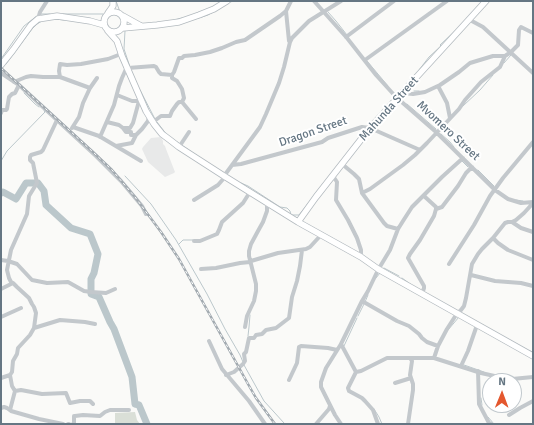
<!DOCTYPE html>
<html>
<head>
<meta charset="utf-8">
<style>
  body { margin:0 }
  #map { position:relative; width:534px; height:425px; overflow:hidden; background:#fafaf8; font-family:Signika,sans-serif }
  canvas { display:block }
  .frame { position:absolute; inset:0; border:2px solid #657683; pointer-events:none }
  .north { position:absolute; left:482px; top:373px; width:40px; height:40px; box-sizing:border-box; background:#fff; border:1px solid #c1c8cd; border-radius:50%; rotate:1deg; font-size:11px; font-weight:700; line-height:16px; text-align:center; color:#657683 }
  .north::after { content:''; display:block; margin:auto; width:14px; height:18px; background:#e4572e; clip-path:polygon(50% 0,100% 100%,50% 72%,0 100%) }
</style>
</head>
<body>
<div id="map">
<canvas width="534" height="425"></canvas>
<div class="frame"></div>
<div class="north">N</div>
</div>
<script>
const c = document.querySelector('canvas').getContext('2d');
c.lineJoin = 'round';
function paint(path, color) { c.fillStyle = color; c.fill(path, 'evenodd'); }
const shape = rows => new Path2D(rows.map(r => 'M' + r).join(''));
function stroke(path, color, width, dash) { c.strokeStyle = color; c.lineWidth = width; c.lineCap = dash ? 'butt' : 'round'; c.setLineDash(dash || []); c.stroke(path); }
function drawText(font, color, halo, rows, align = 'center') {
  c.font = font + ' Signika,sans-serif'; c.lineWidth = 4; c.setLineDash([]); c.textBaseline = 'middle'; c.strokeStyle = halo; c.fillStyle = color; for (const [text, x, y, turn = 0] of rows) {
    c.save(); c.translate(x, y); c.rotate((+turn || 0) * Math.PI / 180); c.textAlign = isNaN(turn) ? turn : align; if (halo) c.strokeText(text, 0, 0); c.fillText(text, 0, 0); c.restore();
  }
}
paint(shape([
  [161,137,163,141,163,144,165,146,166,149,175,172,174,173,165,177,148,162,142,149,143,147,151,138]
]), '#e8e9e9');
paint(shape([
  [135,412,137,420,140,424,115,424,115,413]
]), '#dadfd7');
stroke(shape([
  [116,1,120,12,123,13],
  [228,3,233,1],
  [328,12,336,21,347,35],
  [41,14,50,14],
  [63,14,103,14],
  [55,19,64,20],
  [174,20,182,18],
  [192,20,208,15,225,5],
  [125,31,124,49,130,67],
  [1,59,24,26,37,16],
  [367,61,388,86],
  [504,63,511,55],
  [6,64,32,29,37,24,42,21],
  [419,70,429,57,441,46,440,45,456,30],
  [140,90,155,119],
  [414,91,419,91],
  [24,93,35,104,39,107],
  [407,104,436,129],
  [463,106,480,90,493,75],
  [157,122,167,135],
  [441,134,450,142,454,147],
  [173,139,180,144],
  [183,146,208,163],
  [1,161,7,151,45,112,44,111],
  [462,161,468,167],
  [478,170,494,186],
  [125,176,151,204,176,240,207,294,225,329,240,355,243,362],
  [241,183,248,186,280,207,287,208,290,211,291,215,299,215,310,201],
  [516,200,523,201],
  [179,244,183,240,193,240],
  [384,268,399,276],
  [376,278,380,273],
  [402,278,413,286],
  [365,302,368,295],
  [358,316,364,304],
  [448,330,459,317],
  [248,336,249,327,250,315],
  [344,346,357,318],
  [522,347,526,349],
  [530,351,533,352],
  [244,365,264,401,284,423],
  [464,365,484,372],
  [481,398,482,405],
  [374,409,379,417,382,424],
  [488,417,494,424]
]), '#bbc7cb', 1);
stroke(shape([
  [1,193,3,192,16,199,26,183,38,183,44,191,46,205,71,228,90,234,98,254,94,273,91,279,91,294,99,297,110,322,114,329,132,377,135,404,139,405,147,424]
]), '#bbc7cb', 7);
const secondary = shape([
  '104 22a10 10 0 1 1 20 0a10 10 0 1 1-20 0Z',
  [108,13,113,6,113,1],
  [123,16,141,26],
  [123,28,157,25,179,22,199,15,214,9,227,1],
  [108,31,117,41,122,56,146,111,154,124,162,134,170,140,179,147,224,176,298,222,361,257,378,269,533,356],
  [1,65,13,50,31,25,38,19,57,16,90,21,104,25],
  [298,222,316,197,370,128,486,1]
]);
stroke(secondary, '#b3babf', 7);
stroke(shape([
  [314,1,347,38,376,75,396,97,436,132,495,190,508,199,521,203,533,202],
  [38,19,40,12,47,1],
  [470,20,483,27,533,73],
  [346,37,394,1],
  [289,41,286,11,291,1],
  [365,60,447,1],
  [128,68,154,66,156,67,159,72,161,74,172,75],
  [1,73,19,85,96,156,121,181,142,206,146,214],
  [60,77,59,71,60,64,67,65,81,64,108,59,121,54,121,53],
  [14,82,26,77,31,76,43,77,60,77,90,88],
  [438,86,447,103,450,118],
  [403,93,413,94,425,92,440,85,459,72,470,63,493,56,505,56],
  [117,95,132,101,140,101],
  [1,113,2,110,6,110,7,109,9,97,12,94,15,93,19,85],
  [196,119,182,102,184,98,182,89,177,81,172,78,172,75,174,72,179,58,182,58,184,56,195,55,210,52,222,48,236,42,245,40,280,16,286,11],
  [107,122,119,125,123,128,130,128,133,123,139,101],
  [153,122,161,116,170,116,172,111,177,104,179,102,182,102],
  [73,127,99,136,141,161],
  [72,128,79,117,83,103,90,88,97,78],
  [123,128,126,132,131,132,131,135,136,135],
  [100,137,114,105,119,86,122,78,126,69,126,66],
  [116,146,132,143,136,135,142,129,148,121,149,116],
  [179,147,189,132],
  [342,164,354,174,359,179,362,193,384,223,387,226,398,229],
  [232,165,241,164,322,142,328,138,362,127,370,128,420,150],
  [224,176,260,127,266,114,279,83,284,67,290,42,292,38,309,21,341,1],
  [332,177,335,179,337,182,336,200,348,220,357,238,361,250,361,257],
  [362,193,370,189,403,165,415,155,427,143,459,109,465,100,481,82,500,67,505,56,511,52,518,45,519,30,521,27,533,33],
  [194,200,218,185,225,177],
  [436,209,442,207,458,186,466,173,472,167],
  [512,222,521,228,533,232],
  [493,238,498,243,508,250,533,260],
  [194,241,200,241,217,234,219,230,222,222,243,203,250,192],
  [1,260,8,261,17,264,32,280,47,283,68,282,84,291,91,292,106,293,115,289],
  [449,264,474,225,490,196,503,178,533,142],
  [201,269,216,268,240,263,250,262,251,261,278,253,306,249,310,247,321,235],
  [471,275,495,281,521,283,533,286],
  [13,283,11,282,9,278,7,270,11,250,27,214,29,196,37,183,33,163,30,160,30,157,31,155,41,152,43,150,57,120],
  [1,289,13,283,17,287,29,298,32,304,34,307,36,313,34,328,30,335,18,348,17,354,13,361,12,372,10,375,1,378],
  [422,294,424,288,424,286,408,258,410,254,420,240,434,216,436,209,436,207,424,196],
  [362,301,397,321,409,326,419,334,422,338,427,342,438,346],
  [1,317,21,308],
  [245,327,247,316,254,301,256,291,256,284,249,256,249,251,251,244,258,231,263,222,267,211,267,202],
  [34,328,60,320,85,322,95,324],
  [209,341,222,369,249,401,265,424],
  [341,344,356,372],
  [434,358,438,346,447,329,456,315,461,310,464,306,466,298,472,264,478,254,482,249,493,238,505,223,508,222,512,222,516,220,524,213,533,203],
  [461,366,468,351,477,325],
  [478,371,479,404,489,423,491,424],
  [226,375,234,372,243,364,245,361,244,354,246,352,249,338,254,338,256,335,262,334,266,330,276,328,289,318,292,297,297,281,300,266,302,250],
  [289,380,297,363,299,347,301,346,328,348,337,350],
  [395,383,411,378],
  [15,391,21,390,42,394,66,393,70,403,80,401,90,401,93,404],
  [1,408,4,407,7,408,11,411,39,419,63,424],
  [10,410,15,391,12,386,10,375],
  [509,415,520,408,533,401],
  [68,424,69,424],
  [73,424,74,423,74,416,75,416,83,415,100,416,105,412,110,410,129,410],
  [316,424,329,409,330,406],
  [341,424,335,415,321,387,321,382,326,368,341,344,362,301,368,291,378,270,390,250,398,229,403,221,412,207,442,177,463,158],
  [378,424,373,410,365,401,362,398,349,391,348,388,356,372,361,371,387,358,434,358,481,373,499,377,512,379,533,377],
  [408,424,413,390,413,384,410,375,412,361,410,358]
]), '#c3c8cc', 4);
stroke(secondary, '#fff', 5.5);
const rail = shape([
  [1,68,93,152,112,170,135,197,161,232,179,259,248,384,256,398,275,424]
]);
stroke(rail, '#a2aab0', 2.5);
stroke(rail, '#fff', 1, [3]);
drawText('12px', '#657683', '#fff', [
  ["Mahunda Street",389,109,-48],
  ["Mvomero Street",448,131,43],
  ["Dragon Street",313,132,-19]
]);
</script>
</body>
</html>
